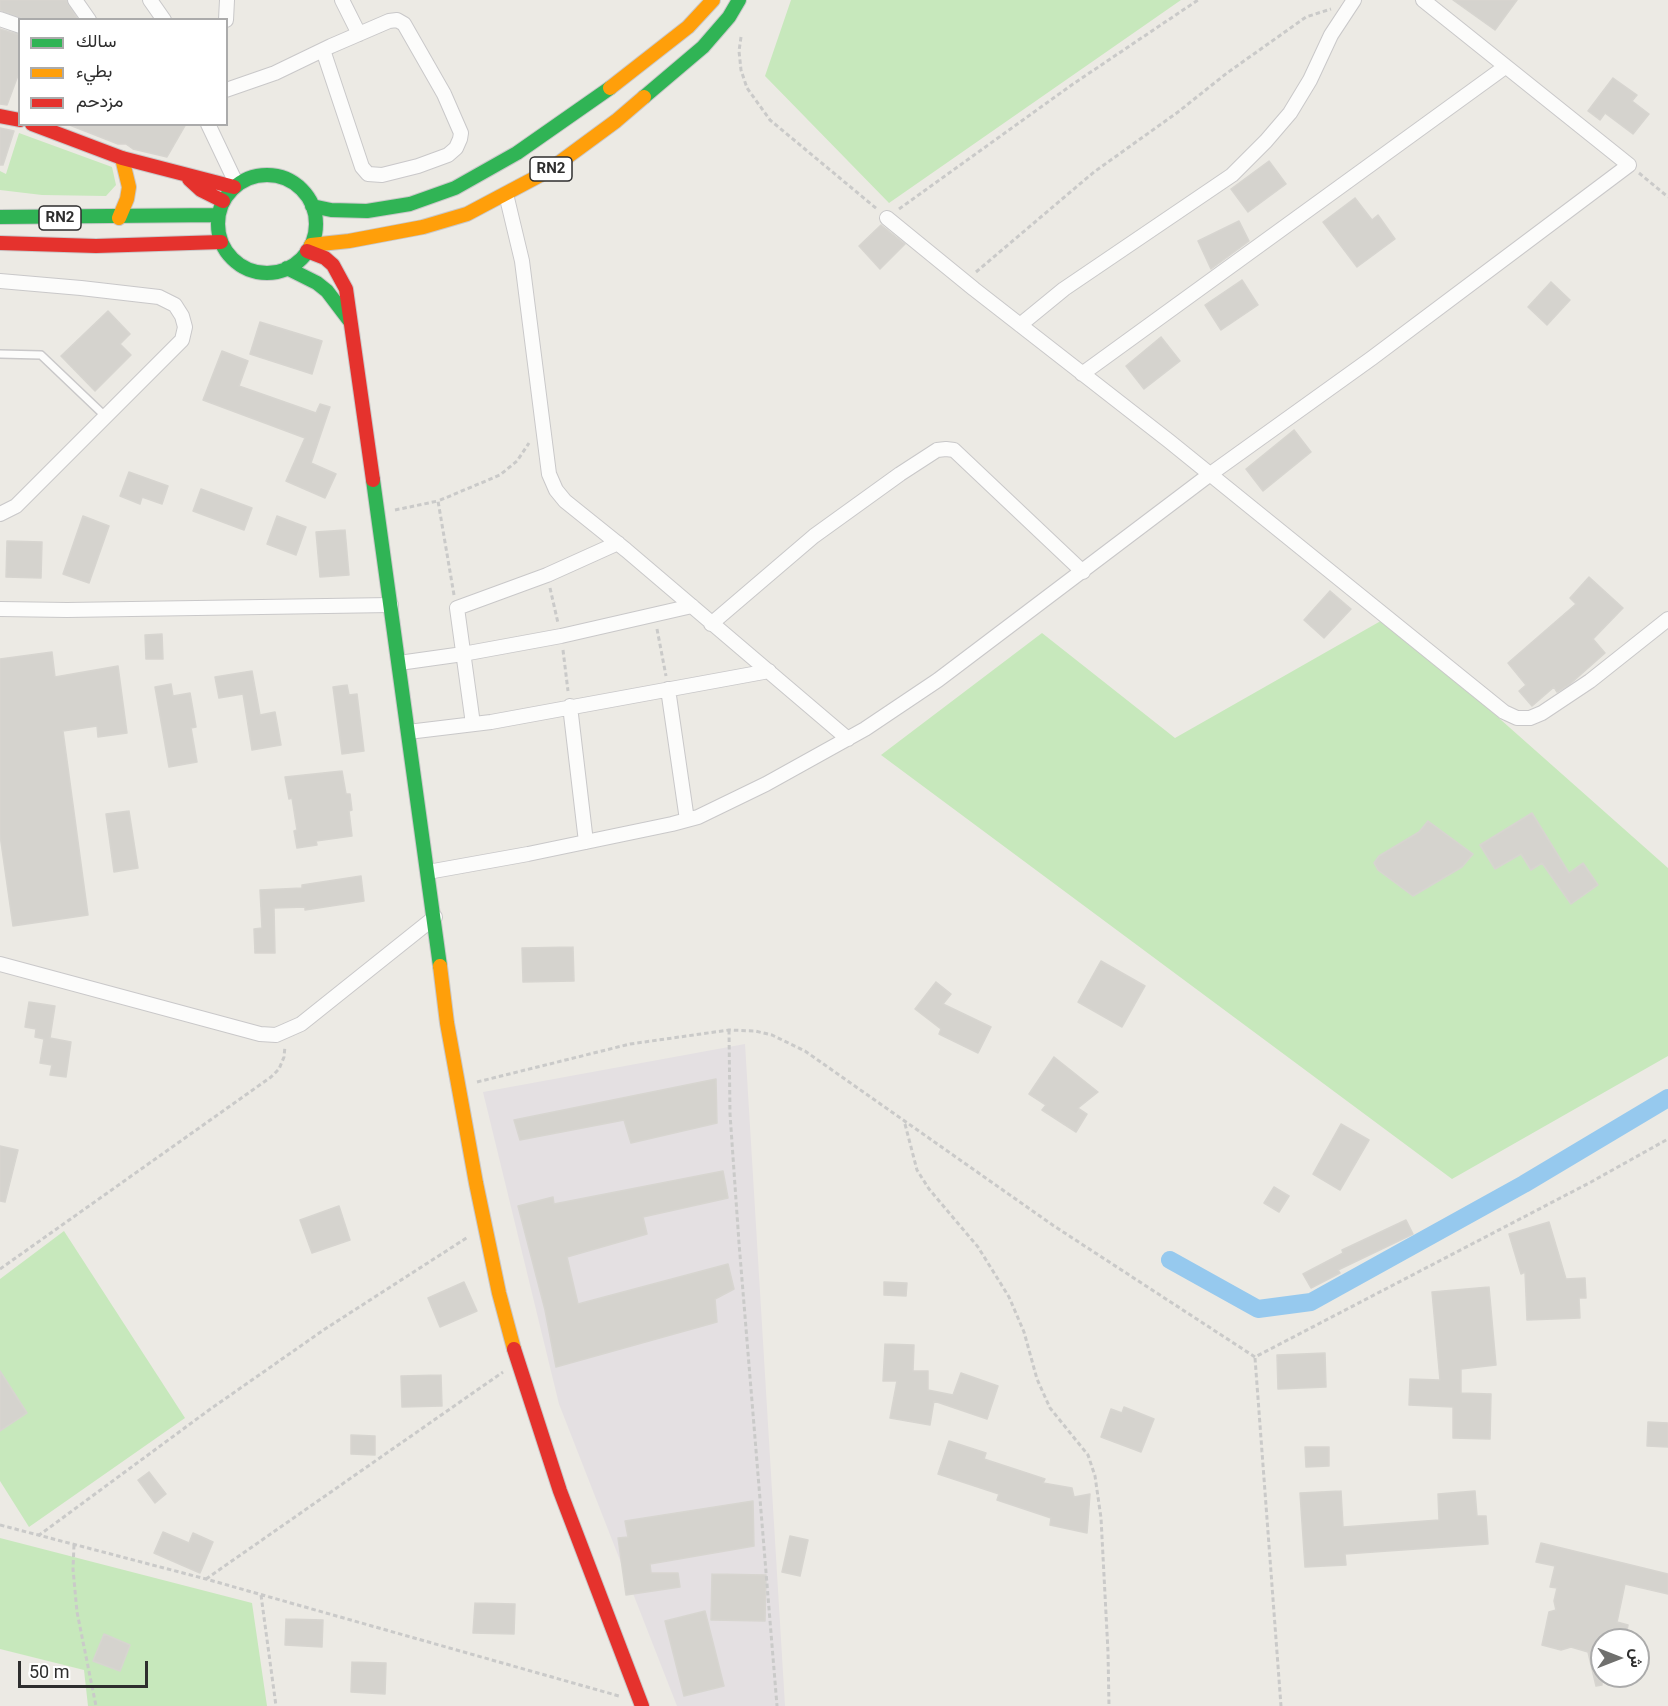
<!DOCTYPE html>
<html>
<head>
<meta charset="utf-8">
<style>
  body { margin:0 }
  #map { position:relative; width:1668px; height:1706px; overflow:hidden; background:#eceae4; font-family:Roboto,Vazirmatn,sans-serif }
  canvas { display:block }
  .legend { position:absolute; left:18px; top:18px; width:210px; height:108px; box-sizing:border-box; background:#fff; border:2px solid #ababab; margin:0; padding:8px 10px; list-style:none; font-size:18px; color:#2e2e2e }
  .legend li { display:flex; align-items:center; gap:12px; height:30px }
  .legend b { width:30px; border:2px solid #ababab }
  .north { position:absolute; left:1590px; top:1628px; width:60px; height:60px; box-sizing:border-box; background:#fff; border:2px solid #ababab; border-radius:50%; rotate:90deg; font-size:16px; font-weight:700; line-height:24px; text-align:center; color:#2e2e2e }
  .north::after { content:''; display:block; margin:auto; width:21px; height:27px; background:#70706e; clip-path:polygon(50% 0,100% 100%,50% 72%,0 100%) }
  .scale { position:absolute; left:18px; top:1661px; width:130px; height:27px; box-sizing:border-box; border:3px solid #2e2e2e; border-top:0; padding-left:8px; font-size:18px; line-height:21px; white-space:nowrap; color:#2e2e2e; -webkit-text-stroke:4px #fff; paint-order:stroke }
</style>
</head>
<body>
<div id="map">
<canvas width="1668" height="1706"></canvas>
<ul class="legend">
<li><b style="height:8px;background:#30b455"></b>سالك</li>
<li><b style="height:8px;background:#ff9f0a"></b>بطيء</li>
<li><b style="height:8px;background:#e5322d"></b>مزدحم</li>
</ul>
<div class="north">ش</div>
<div class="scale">50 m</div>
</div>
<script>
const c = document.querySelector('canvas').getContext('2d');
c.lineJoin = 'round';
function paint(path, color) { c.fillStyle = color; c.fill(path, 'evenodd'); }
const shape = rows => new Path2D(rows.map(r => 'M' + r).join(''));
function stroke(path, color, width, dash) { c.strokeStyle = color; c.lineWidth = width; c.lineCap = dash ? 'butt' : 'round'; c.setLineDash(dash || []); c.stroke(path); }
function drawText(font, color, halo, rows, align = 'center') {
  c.font = font + ' Roboto,sans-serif'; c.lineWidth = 5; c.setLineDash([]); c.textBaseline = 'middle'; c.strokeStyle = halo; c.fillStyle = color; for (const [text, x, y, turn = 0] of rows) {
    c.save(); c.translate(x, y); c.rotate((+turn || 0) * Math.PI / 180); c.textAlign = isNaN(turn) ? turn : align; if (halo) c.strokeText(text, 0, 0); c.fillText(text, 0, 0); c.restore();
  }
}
paint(shape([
  [745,1044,785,1706,677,1706,559,1404,483,1092]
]), '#e4e0e2');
paint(shape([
  [791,0,1181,0,889,203,765,76],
  [19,133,112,167,116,185,106,196,42,195,0,190,0,171,6,174],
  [1386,618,1668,868,1668,1056,1452,1179,881,755,1042,633,1175,738],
  [64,1231,185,1418,29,1527,0,1481,0,1279],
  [0,1538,252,1603,267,1706,88,1706,84,1670,0,1649]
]), '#c7e8bc');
stroke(shape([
  [1170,1260,1258,1309,1311,1302,1524,1184,1668,1098]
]), '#96c9ee', 18);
const building = shape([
  [0,0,66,0,78,20,26,20,0,10,0,0],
  [1453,0,1517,0,1495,30,1453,0],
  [0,29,20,35,20,70,7,105,0,104,0,29],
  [1613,78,1637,95,1632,101,1649,114,1633,134,1605,113,1600,120,1588,111,1613,78],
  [67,124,186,124,167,157,133,149,126,144,118,144,67,124],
  [0,128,14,131,3,165,0,165,0,128],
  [1269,161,1286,184,1248,212,1231,189,1269,161],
  [1355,198,1372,220,1378,215,1395,239,1357,267,1323,222,1355,198],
  [1239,221,1249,241,1211,269,1198,241,1239,221],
  [881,225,905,244,880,269,859,246,881,225],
  [1242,280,1258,305,1221,330,1205,305,1242,280],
  [1551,282,1570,300,1547,325,1528,307,1551,282],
  [108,311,130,334,120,344,131,355,95,391,61,356,108,311],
  [260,322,322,341,312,374,250,354,260,322],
  [1161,337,1180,361,1144,389,1126,366,1161,337],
  [222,351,248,361,239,386,316,413,320,404,330,407,311,463,336,474,325,498,286,481,305,438,203,400,222,351],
  [1294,430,1311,452,1263,491,1246,469,1294,430],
  [129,472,168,486,162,504,142,497,140,504,120,496,129,472],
  [201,489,252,508,244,530,193,511,201,489],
  [83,516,109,526,89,583,63,574,83,516],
  [277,516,306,527,296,555,267,544,277,516],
  [345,530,349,575,320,577,316,532,345,530],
  [7,541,42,542,41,578,6,577,7,541],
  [1589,577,1623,608,1593,639,1605,653,1570,684,1557,692,1554,687,1532,706,1519,691,1526,685,1508,663,1576,604,1570,598,1589,577],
  [1330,591,1351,609,1324,638,1304,620,1330,591],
  [162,634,163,659,146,659,145,635,162,634],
  [52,652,55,677,118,666,127,733,98,737,97,726,63,731,88,915,13,926,0,835,0,659,52,652],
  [252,671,260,715,275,712,281,745,252,750,243,694,219,698,215,677,252,671],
  [171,684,173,696,190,693,196,727,191,728,197,762,169,767,155,687,171,684],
  [347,685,349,695,357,694,364,751,342,754,333,687,347,685],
  [342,771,346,794,350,794,352,810,349,811,352,836,316,841,317,845,297,848,294,831,297,830,292,798,289,799,285,777,342,771],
  [129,811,138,868,114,872,106,814,129,811],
  [1532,813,1569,873,1583,863,1598,885,1571,904,1542,863,1531,870,1521,854,1495,869,1480,845,1532,813],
  [1428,821,1473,854,1462,867,1413,896,1378,870,1374,863,1379,856,1419,832,1428,821],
  [361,876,364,901,305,910,305,907,274,908,275,953,255,953,254,929,262,928,260,890,302,888,302,885,361,876],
  [573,947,574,981,523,982,522,948,573,947],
  [1101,961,1145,986,1122,1027,1078,1002,1101,961],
  [936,982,951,994,943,1004,991,1027,978,1053,939,1034,941,1029,915,1009,936,982],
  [29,1002,55,1006,50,1038,71,1042,66,1077,50,1075,52,1065,40,1063,44,1039,35,1037,36,1029,25,1027,29,1002],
  [1054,1057,1098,1092,1078,1108,1087,1114,1076,1132,1042,1110,1046,1105,1029,1094,1054,1057],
  [716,1079,717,1123,631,1143,624,1120,520,1140,514,1120,716,1079],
  [1341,1124,1369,1140,1340,1190,1313,1174,1341,1124],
  [0,1146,18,1150,5,1202,0,1201,0,1146],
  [723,1171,728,1198,643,1217,647,1234,567,1257,578,1304,728,1264,734,1289,715,1299,717,1322,556,1367,545,1310,518,1206,553,1197,554,1204,723,1171],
  [1274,1187,1289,1196,1279,1212,1264,1203,1274,1187],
  [339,1206,350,1240,312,1253,300,1220,339,1206],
  [1406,1220,1413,1234,1338,1270,1340,1273,1311,1288,1303,1274,1343,1253,1342,1250,1406,1220],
  [1549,1222,1566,1279,1585,1278,1586,1298,1579,1298,1580,1318,1527,1320,1525,1272,1521,1274,1509,1234,1549,1222],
  [464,1282,477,1311,440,1327,428,1298,464,1282],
  [884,1282,907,1283,906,1296,884,1295,884,1282],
  [1489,1287,1496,1365,1461,1369,1461,1393,1491,1394,1490,1439,1453,1438,1453,1407,1409,1405,1410,1379,1440,1380,1432,1292,1489,1287],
  [885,1344,914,1345,913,1371,928,1371,928,1390,953,1395,961,1373,998,1386,987,1419,934,1401,930,1425,890,1418,897,1381,883,1381,885,1344],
  [1325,1353,1326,1387,1278,1389,1277,1355,1325,1353],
  [0,1371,27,1413,0,1431,0,1371],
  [441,1375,442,1406,402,1407,401,1376,441,1375],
  [1124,1407,1154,1419,1141,1452,1101,1437,1111,1409,1122,1413,1124,1407],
  [1648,1422,1668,1423,1668,1447,1647,1446,1648,1422],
  [351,1435,375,1436,375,1455,351,1454,351,1435],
  [949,1441,986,1453,984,1459,1045,1479,1043,1483,1072,1488,1074,1497,1090,1494,1087,1533,1050,1525,1051,1518,997,1500,999,1494,938,1474,949,1441],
  [1305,1447,1329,1447,1329,1466,1306,1467,1305,1447],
  [149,1472,166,1494,155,1503,138,1480,149,1472],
  [1341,1491,1343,1527,1439,1520,1438,1494,1475,1491,1477,1516,1486,1516,1488,1544,1345,1554,1346,1565,1305,1567,1300,1493,1341,1491],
  [753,1501,754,1546,650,1564,651,1573,678,1573,680,1587,626,1595,618,1538,628,1537,625,1521,753,1501],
  [163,1532,189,1543,193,1533,213,1542,200,1573,154,1553,163,1532],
  [790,1536,808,1540,800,1576,782,1572,790,1536],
  [1541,1543,1668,1574,1668,1594,1625,1584,1617,1622,1628,1625,1625,1640,1602,1640,1602,1685,1596,1686,1588,1652,1571,1647,1561,1650,1542,1645,1549,1612,1556,1610,1554,1601,1557,1588,1550,1587,1555,1566,1536,1562,1541,1543],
  [712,1574,766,1575,765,1621,711,1620,712,1574],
  [475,1603,515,1604,514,1634,473,1633,475,1603],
  [705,1611,724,1686,684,1696,665,1621,705,1611],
  [286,1619,323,1620,322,1647,285,1645,286,1619],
  [104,1634,130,1645,120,1671,93,1661,104,1634],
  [352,1662,386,1663,385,1694,351,1692,352,1662]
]);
paint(building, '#d5d3ce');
stroke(building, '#d7d5d0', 1.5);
const lane = shape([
  [0,354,41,355,105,416]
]);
const street = shape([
  [75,0,89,20],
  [150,0,164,20],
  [342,0,359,34],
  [0,19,20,26],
  [226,20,227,0],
  [226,90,275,73,331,46,389,21,397,20,404,24,444,94,461,133,460,139,456,148,448,155,418,166,382,175,368,174,362,167,323,50],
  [208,124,237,185],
  [506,194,522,261,549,474,556,490,565,501,626,550,848,739],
  [887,218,974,289,1169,441,1504,712,1517,718,1530,718,1542,713,1590,681,1668,619],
  [0,281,81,288,159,297,175,305,182,316,185,327,182,340,16,506,0,514],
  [1020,325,1064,289,1232,175,1266,141,1290,113,1310,80,1331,35,1354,0],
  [1082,374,1505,67],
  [0,609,67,610,391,605],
  [711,624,814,536,900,474,937,450,946,449,954,450,1083,572],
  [399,663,463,654,561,636,692,606],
  [668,689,687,820],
  [570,706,586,842],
  [473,724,457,608,547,575,618,543],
  [408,732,491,722,769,671],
  [428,872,528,854,672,824,698,817,766,784,865,729,938,680,1209,475,1372,358,1629,165,1423,0],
  [0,964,260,1034,276,1035,301,1024,435,917]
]);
const fast = shape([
  [644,97,703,47,729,17,739,0],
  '218 224a49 49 0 1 1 98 0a49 49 0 1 1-98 0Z',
  [312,206,331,210,367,211,410,204,455,188,517,153,610,88],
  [0,217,218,215],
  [287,268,317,283,327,291,349,320],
  [373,480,440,966]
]);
const slow = shape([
  [610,88,688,27,713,0],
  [119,218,127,199,129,187,122,158],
  [311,245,349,241,423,227,467,214,548,171,616,121,644,97],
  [440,966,447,1023,476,1183,499,1293,514,1349]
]);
const jam = shape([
  [0,116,20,120],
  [32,124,122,158,234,187],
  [189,179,201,190,223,201],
  [0,243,96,246,221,242],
  [307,251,325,258,333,265,346,289,373,480],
  [514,1349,560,1491,642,1706]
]);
stroke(lane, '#c9c8c9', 10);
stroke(street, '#c9c8c9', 16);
stroke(fast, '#c9c8c9', 16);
stroke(slow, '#c9c8c9', 16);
stroke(jam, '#c9c8c9', 16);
stroke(shape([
  [741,37,739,51,741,70,747,88,770,120,877,209],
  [1639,173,1668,197],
  [899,209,1073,84,1198,0],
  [976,272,1094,172,1178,112,1227,73,1306,17,1331,9],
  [395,510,438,501],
  [550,588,558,623],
  [454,595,438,501,500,475,517,461,529,443],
  [657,629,666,676],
  [563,650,568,691],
  [729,1030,730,1114,739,1243,777,1706],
  [477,1082,630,1044,729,1030,755,1031,772,1035,805,1051,1054,1226,1255,1357,1591,1182,1668,1139],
  [905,1124,917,1170,929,1189,978,1247,1009,1297,1024,1332,1037,1379,1050,1408,1088,1455,1095,1476,1101,1518,1108,1652,1109,1706],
  [0,1269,271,1077,279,1069,284,1057,285,1046],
  [1255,1358,1281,1706],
  [0,1525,206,1579,619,1696],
  [38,1536,209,1410,325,1329,468,1237],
  [74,1545,73,1569,77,1612,96,1706],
  [206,1579,503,1372],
  [261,1595,276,1706]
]), '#cacac9', 3, [4.5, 3]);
stroke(lane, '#fcfcfb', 7);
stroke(street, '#fcfcfb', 14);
stroke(fast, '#30b455', 14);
stroke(slow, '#ff9f0a', 14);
stroke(jam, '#e5322d', 14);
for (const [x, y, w] of [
  [551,169,42],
  [60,218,42]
]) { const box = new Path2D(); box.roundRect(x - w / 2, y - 12, w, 24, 4.5); c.fillStyle = '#fff'; c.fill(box); stroke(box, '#2e2e2e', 1.5); }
drawText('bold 15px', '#2e2e2e', null, [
  ["RN2",551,169],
  ["RN2",60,218]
]);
</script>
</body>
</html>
